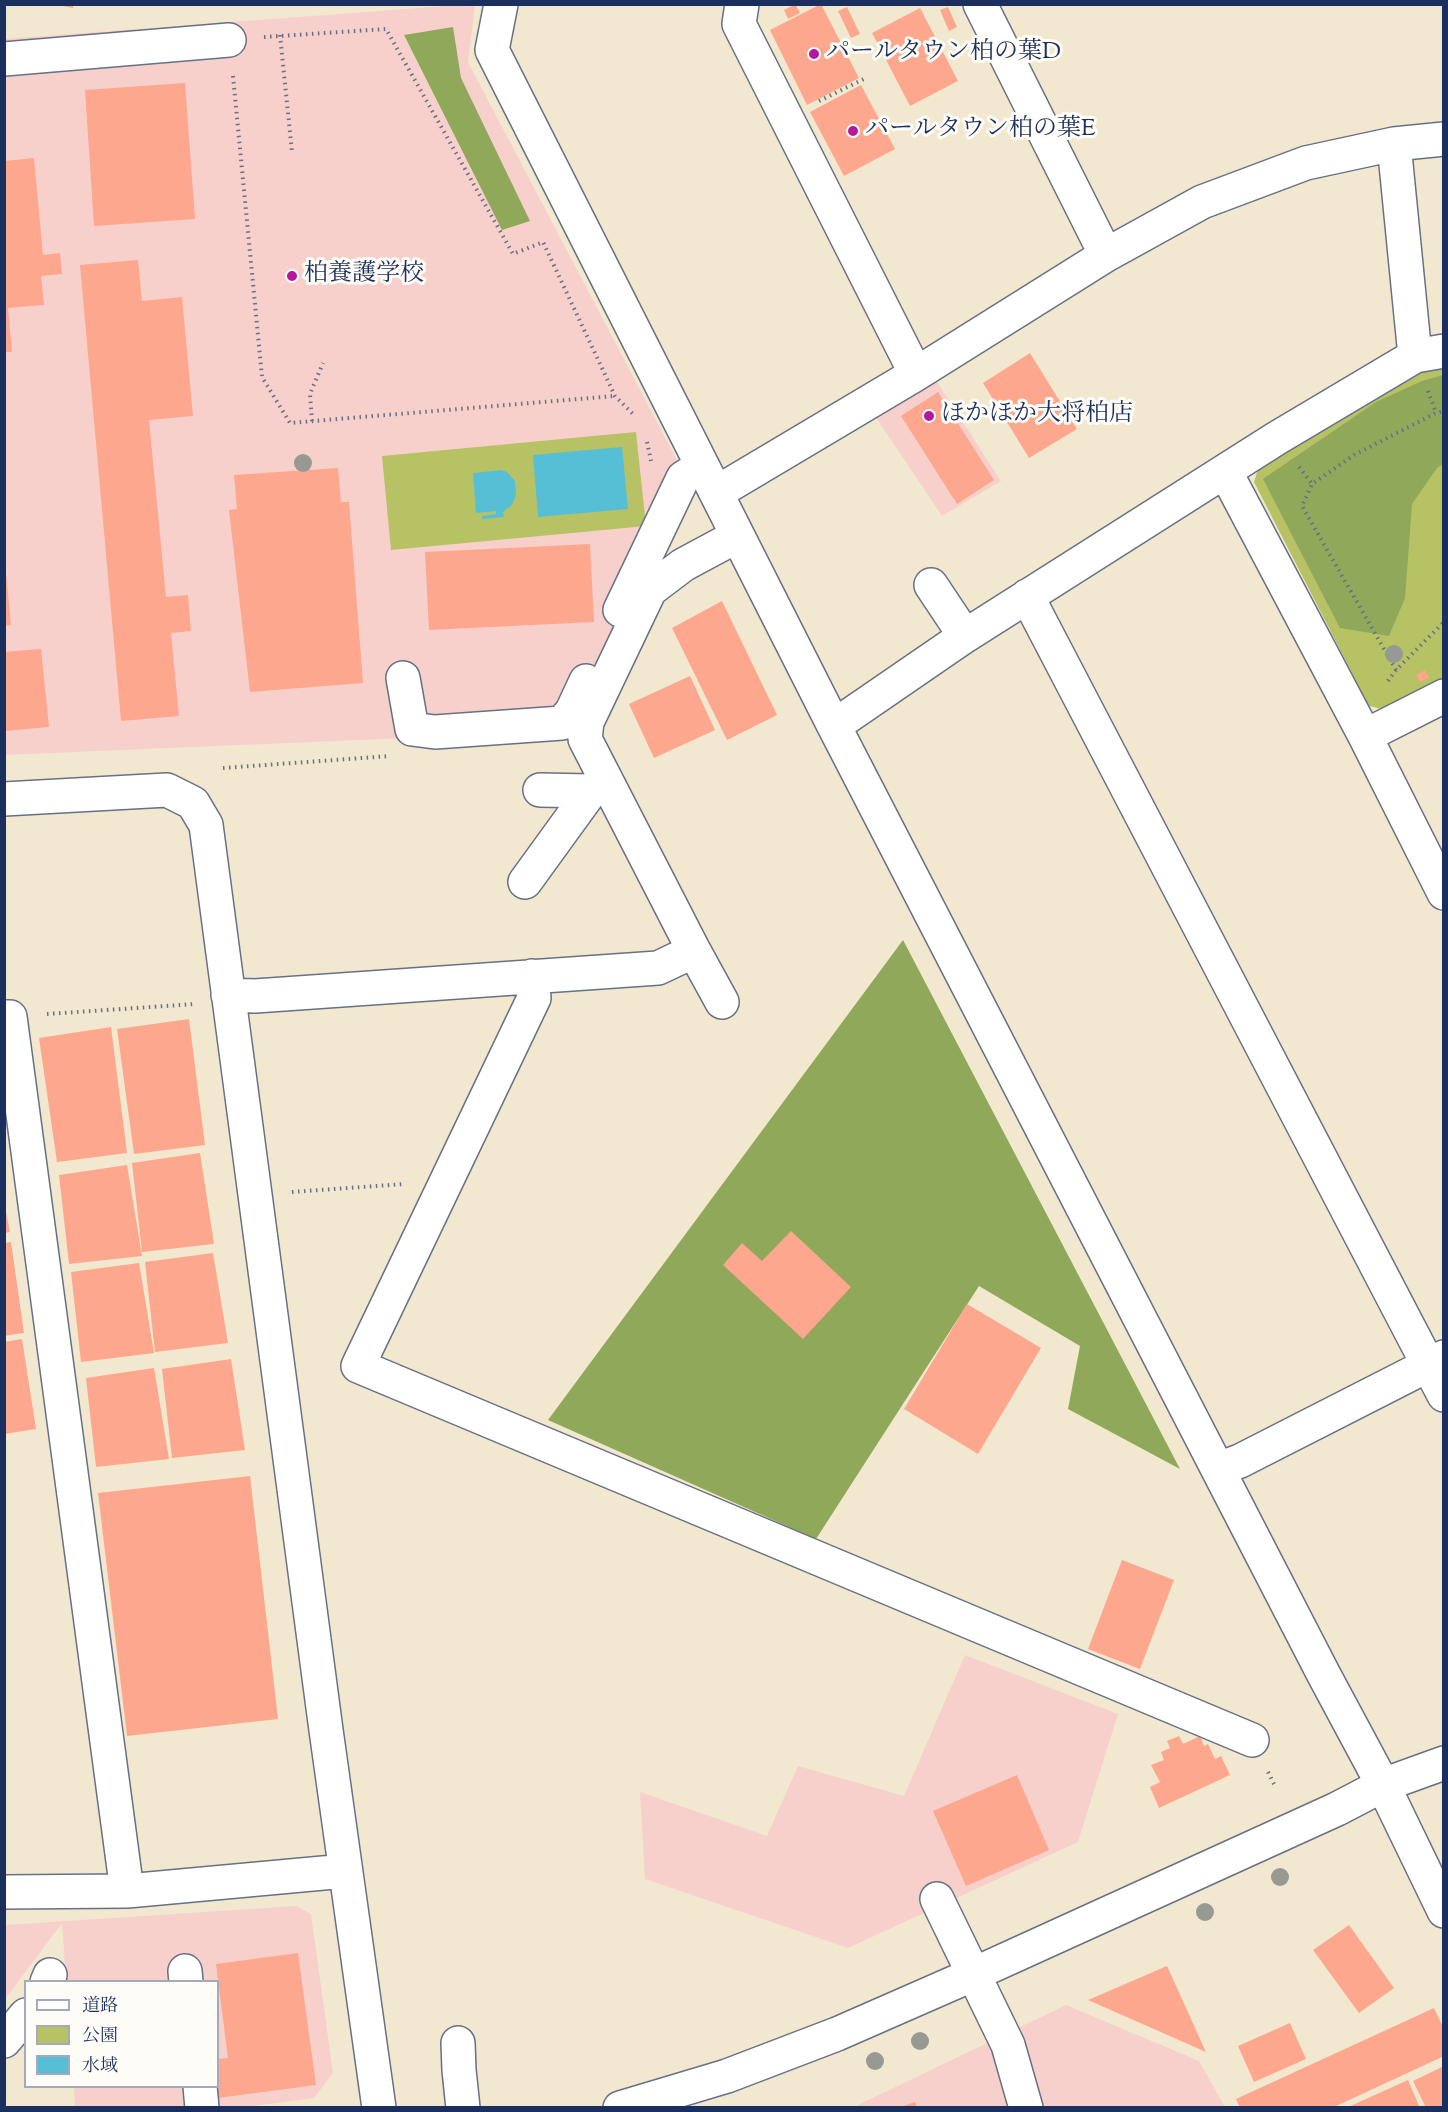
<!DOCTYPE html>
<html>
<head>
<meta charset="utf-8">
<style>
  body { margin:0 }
  #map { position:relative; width:1448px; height:2112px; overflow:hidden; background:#f2e8cf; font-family:"Sorts Mill Goudy","Noto Serif JP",serif }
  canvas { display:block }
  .frame { position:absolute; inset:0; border:6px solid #1b2f5e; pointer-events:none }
  .legend { position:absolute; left:24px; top:1980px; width:195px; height:108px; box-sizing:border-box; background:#fdfcf7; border:2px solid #a3aaba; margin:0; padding:8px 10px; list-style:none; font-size:18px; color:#1b2f5e }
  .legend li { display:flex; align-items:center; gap:12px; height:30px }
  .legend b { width:30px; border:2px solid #a3aaba }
</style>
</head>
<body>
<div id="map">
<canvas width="1448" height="2112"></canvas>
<div class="frame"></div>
<ul class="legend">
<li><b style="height:8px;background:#fff"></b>道路</li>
<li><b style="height:16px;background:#b6c264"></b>公園</li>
<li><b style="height:16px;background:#57bfd5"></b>水域</li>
</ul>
</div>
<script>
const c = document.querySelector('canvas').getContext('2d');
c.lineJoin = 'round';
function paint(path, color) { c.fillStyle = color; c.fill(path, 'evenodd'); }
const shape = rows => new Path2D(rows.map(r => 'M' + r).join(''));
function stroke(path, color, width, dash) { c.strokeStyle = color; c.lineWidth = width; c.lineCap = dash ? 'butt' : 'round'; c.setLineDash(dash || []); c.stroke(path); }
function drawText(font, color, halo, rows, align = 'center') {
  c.font = font + ' "Sorts Mill Goudy","Noto Serif JP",serif'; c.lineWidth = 6; c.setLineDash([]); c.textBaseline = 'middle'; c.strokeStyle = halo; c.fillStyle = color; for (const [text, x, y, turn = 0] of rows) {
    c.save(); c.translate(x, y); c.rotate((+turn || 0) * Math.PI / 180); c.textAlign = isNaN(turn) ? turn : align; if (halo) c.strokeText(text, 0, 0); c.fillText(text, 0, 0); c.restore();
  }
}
paint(shape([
  [459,5,475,5,468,62,692,489,573,731,5,755,4,39],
  [932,374,1001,481,942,516,873,413],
  [965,1655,1118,1714,1078,1842,848,1948,645,1879,640,1792,767,1836,798,1766,904,1796],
  [296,1906,311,1914,333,2073,314,2098,246,2107,75,2107,74,2087,218,2086,218,1982,66,1981,62,1923,5,1999,5,1925],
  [1066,2005,1199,2061,1225,2107,858,2108,858,2105]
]), '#f7d0cb');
paint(shape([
  [1443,363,1443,678,1382,709,1369,706,1254,482,1259,466,1413,369],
  [636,432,646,526,391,550,382,456]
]), '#b6c264');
paint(shape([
  [453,27,461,78,530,221,502,230,404,35],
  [1443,375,1443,464,1437,468,1412,504,1405,598,1389,636,1340,628,1263,479,1376,402,1422,381],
  [903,940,1180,1469,1068,1409,1080,1346,979,1286,816,1539,548,1420]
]), '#90a85a');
paint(shape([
  [622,447,628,509,538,517,533,455],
  [501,470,507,472,515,481,516,495,512,505,503,512,504,517,482,519,482,516,496,514,496,511,476,513,473,473]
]), '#57bfd5');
paint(shape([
  [53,4,73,4,73,8],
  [795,4,800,13,788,19,784,10],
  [821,4,859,78,807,105,770,30],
  [847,7,860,34,851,38,838,11],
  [948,7,957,27,949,31,940,10],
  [920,8,958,81,910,106,872,33],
  [185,83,195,219,94,226,85,90],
  [861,85,895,149,844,176,810,112],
  [34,158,43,255,60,253,62,274,41,276,44,305,8,308,12,352,4,352,4,161],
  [138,260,142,301,182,297,193,416,149,420,166,597,188,595,191,631,171,633,179,716,121,721,80,265],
  [1030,353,1077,429,1029,458,983,383],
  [938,392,994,480,957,504,901,416],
  [338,468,341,502,349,502,363,683,250,692,229,510,237,509,234,475],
  [590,544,594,622,429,630,425,552],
  [4,573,6,573,11,625,4,626],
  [722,601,777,715,727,740,672,628],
  [41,649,49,727,4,731,4,652],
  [1425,670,1429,678,1420,682,1416,675],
  [690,676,715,730,654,758,629,704],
  [189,1019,205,1145,134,1154,117,1029],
  [111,1027,127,1153,57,1162,39,1038],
  [200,1153,214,1244,142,1252,132,1163],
  [127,1165,142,1256,69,1264,59,1175],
  [4,1202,10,1232,4,1233],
  [791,1231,851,1287,803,1339,723,1265,742,1243,762,1261],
  [11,1242,24,1333,4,1336,4,1243],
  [213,1253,228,1343,155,1352,145,1262],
  [139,1263,154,1353,81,1362,71,1272],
  [967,1304,1041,1348,978,1454,904,1409],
  [22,1339,36,1429,4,1434,4,1342],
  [231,1359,245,1450,172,1458,162,1369],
  [154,1368,169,1459,96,1467,86,1378],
  [250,1476,278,1719,127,1736,98,1493],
  [1122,1560,1174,1580,1140,1669,1088,1649],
  [1179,1736,1183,1744,1200,1736,1204,1746,1208,1744,1215,1759,1221,1756,1230,1775,1159,1808,1150,1787,1160,1782,1151,1765,1164,1760,1161,1752,1170,1748,1167,1741],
  [1017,1775,1049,1850,966,1886,933,1811],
  [1349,1925,1394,1988,1359,2013,1313,1950],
  [298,1953,316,2085,218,2098,218,2059,228,2058,216,1964],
  [1167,1966,1206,2052,1088,2000],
  [1434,2008,1444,2029,1444,2056,1332,2108,1240,2108,1236,2099],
  [1290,2023,1306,2059,1254,2082,1238,2046],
  [1444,2066,1444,2108,1426,2108,1413,2081],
  [1408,2080,1420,2108,1346,2108],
  [915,2102,917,2108,901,2108,901,2107]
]), '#fda78e');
const minor = shape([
  [501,4,492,50,834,726,1324,1675,1383,1785,1444,1911],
  [742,4,739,24,916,374],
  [980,4,1106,255],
  [4,59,229,40],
  [1394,144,1415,356],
  [1225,471,1365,736,1444,893],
  [716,493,916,374,1106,255,1202,202,1306,163,1394,144,1444,139],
  [931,585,965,636],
  [1027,596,1444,1395],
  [620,610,683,478,702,466],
  [403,678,412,729,435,732,562,723,572,711,586,681],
  [834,726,965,636,1277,438,1415,356,1444,351],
  [1365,736,1444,696],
  [540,790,591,791,604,781],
  [4,799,167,790,193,803,206,825,326,1730,379,2108],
  [525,882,591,791],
  [694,951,722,1002],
  [532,976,534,998,358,1366,1252,1740],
  [228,995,255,996,658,968,694,951,585,739,587,722,650,590,683,565,737,536],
  [4,1017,10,1017,127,1891],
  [1218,1469,1240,1461,1444,1357],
  [4,1892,127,1891,345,1871],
  [937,1899,1008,2045,1026,2108],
  [185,1971,186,1982],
  [47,1982,50,1975],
  [4,2041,26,2015],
  [458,2043,459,2070,463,2108],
  [200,2086,202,2108],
  [620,2108,727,2076,837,2034,974,1974,1337,1809,1383,1785,1444,1763]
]);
stroke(minor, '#667086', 36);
stroke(shape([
  [280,35,292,152],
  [264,37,386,29,513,254,543,242,615,396,634,415],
  [233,76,262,377,290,423,615,396],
  [819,101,866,78],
  [1428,391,1436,413],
  [312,421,310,394,323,363],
  [647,442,651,461],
  [1299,467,1312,484],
  [1396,670,1302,506,1312,484,1354,455,1436,413,1444,411],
  [1388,681,1396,670,1444,622],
  [223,768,390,756],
  [47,1014,195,1004],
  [292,1192,404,1184],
  [1268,1772,1274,1784]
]), '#667086', 4, [1.5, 4.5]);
stroke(minor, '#fff', 33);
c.fillStyle = '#969a92';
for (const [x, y] of [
  [303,463],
  [1394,654],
  [1280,1877],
  [1205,1912],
  [920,2041],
  [875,2061]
]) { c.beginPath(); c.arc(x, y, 9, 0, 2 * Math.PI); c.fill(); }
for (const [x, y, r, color] of [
  [814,54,6,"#b5179e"],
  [853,131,6,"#b5179e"],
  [292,276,6,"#b5179e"],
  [929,416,6,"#b5179e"]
]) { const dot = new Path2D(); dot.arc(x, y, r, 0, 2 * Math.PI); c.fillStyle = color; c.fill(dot); stroke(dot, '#fdfcf7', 2); }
drawText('24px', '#1b2f5e', '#fdfcf7', [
  ["パールタウン柏の葉D",826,54],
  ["パールタウン柏の葉E",865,131],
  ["柏養護学校",304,276],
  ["ほかほか大将柏店",941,416]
], 'left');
</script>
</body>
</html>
